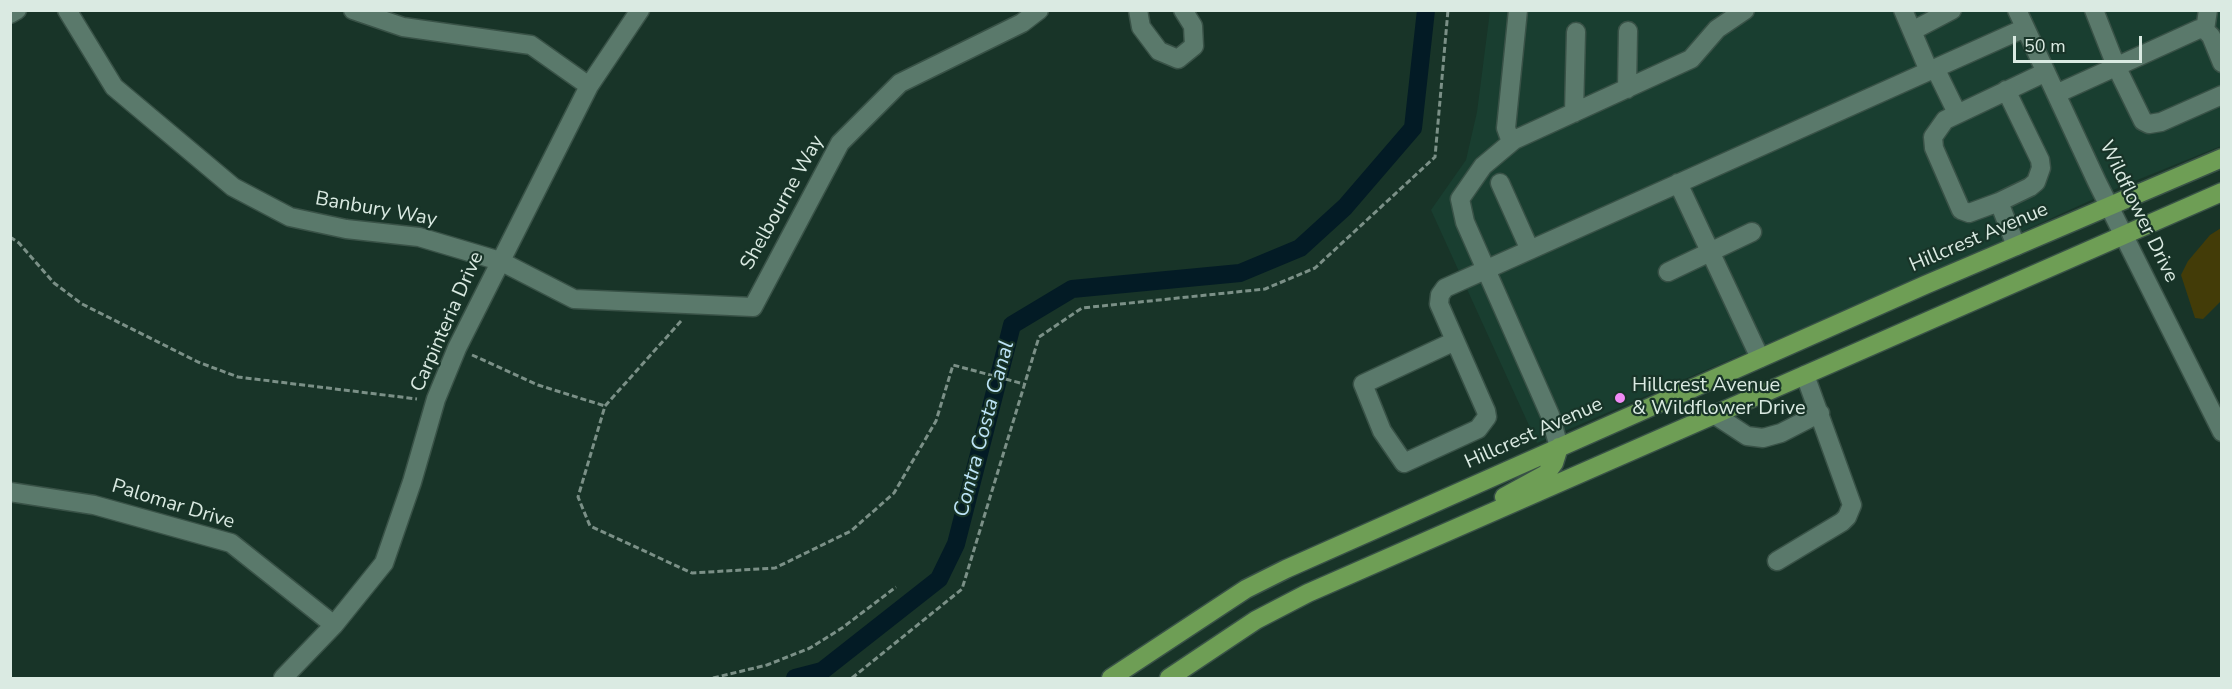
<!DOCTYPE html>
<html>
<head>
<meta charset="utf-8">
<style>
  body { margin:0 }
  #map { position:relative; width:2232px; height:689px; overflow:hidden; background:#183428; font-family:"Nunito Sans",sans-serif }
  canvas { display:block }
  .frame { position:absolute; inset:0; border:12px solid #daeae2; pointer-events:none }
  .scale { position:absolute; left:2013px; top:36px; width:129px; height:27px; box-sizing:border-box; border:3px solid #daeae2; border-top:0; padding-left:8px; font-size:18px; line-height:21px; white-space:nowrap; color:#daeae2; -webkit-text-stroke:4px #183428; paint-order:stroke }
</style>
</head>
<body>
<div id="map">
<canvas width="2232" height="689"></canvas>
<div class="frame"></div>
<div class="scale">50 m</div>
</div>
<script>
const c = document.querySelector('canvas').getContext('2d');
c.lineJoin = 'round';
function paint(path, color) { c.fillStyle = color; c.fill(path, 'evenodd'); }
const shape = rows => new Path2D(rows.map(r => 'M' + r).join(''));
function stroke(path, color, width, dash) { c.strokeStyle = color; c.lineWidth = width; c.lineCap = dash ? 'butt' : 'round'; c.setLineDash(dash || []); c.stroke(path); }
function drawText(font, color, halo, rows, align = 'center') {
  c.font = font + ' "Nunito Sans",sans-serif'; c.lineWidth = 4.5; c.setLineDash([]); c.textBaseline = 'middle'; c.strokeStyle = halo; c.fillStyle = color; for (const [text, x, y, turn = 0] of rows) {
    c.save(); c.translate(x, y); c.rotate((+turn || 0) * Math.PI / 180); c.textAlign = isNaN(turn) ? turn : align; if (halo) c.strokeText(text, 0, 0); c.fillText(text, 0, 0); c.restore();
  }
}
paint(shape([
  [1490,11,2221,11,2221,146,2120,187,1940,269,1537,443,1431,210,1466,160,1477,112]
]), '#193e30');
paint(shape([
  [2221,228,2221,301,2203,319,2195,318,2181,275,2188,261,2210,235]
]), '#433c08');
stroke(shape([
  [795,678,822,671,939,579,956,544,1012,325,1072,289,1240,273,1300,248,1345,207,1413,128,1426,10]
]), '#031b25', 18);
const minor = shape([
  [67,10,114,87,233,187,290,217,346,229,419,237,500,261,574,299,753,307,840,143,900,83,1022,23,1039,10],
  [353,10,403,27,531,45,589,86],
  [1138,10,1141,27,1159,51,1178,59,1194,46,1193,26,1183,10],
  [1903,10,1929,71],
  [2017,10,2097,182,2222,432],
  [2094,10,2116,66,2143,121,2149,124,2161,122,2222,95],
  [10,14,17,10],
  [2205,30,2208,10],
  [1912,31,1952,10],
  [1935,68,1957,113],
  [1627,89,1628,31],
  [2056,94,2199,29,2205,30,2211,36,2222,63],
  [1574,113,1576,32],
  [1511,142,1506,128,1518,10],
  [1500,183,1530,250],
  [1678,183,1760,358],
  [1999,202,2030,187,2036,182,2041,168,2040,160,2006,90],
  [2016,246,1999,202,1969,213,1961,210,1934,148,1933,137,1945,120,2046,72],
  [1668,272,1752,232],
  [1455,341,1363,384,1382,431,1404,463,1478,429,1487,417,1486,411,1439,304,1440,295,1445,288,2025,28],
  [1715,415,1747,436,1763,438,1781,433,1820,413],
  [1559,447,1550,415,1465,222,1460,199,1483,166,1514,140,1691,59,1717,29,1745,10],
  [10,492,94,505,231,543,334,625],
  [1777,561,1842,522,1847,517,1852,505,1805,375],
  [283,678,334,625,384,563,412,482,436,399,457,348,589,86,640,10]
]);
const major = shape([
  [1504,497,1546,474,1554,463,1559,447],
  [1111,678,1246,589,1286,569,1925,285,2222,158],
  [1169,678,1256,620,1308,593,2222,192]
]);
stroke(minor, '#395247', 21);
stroke(major, '#395247', 21);
stroke(shape([
  [10,237,19,243,54,283,82,304,198,362,238,377,417,399],
  [681,321,605,406,578,497,590,526,692,573,775,568,851,531,894,493,936,421,953,365,1024,384],
  [472,355,538,385,605,406],
  [713,678,767,665,810,648,842,628,896,587],
  [852,678,962,589,1039,337,1082,308,1265,289,1315,268,1435,157,1448,10]
]), '#7b9087', 3, [6, 3]);
stroke(minor, '#5a796b', 18);
stroke(major, '#6e9e55', 18);
for (const [x, y, r, color] of [
  [1620,398,6,"#f08bf6"]
]) { const dot = new Path2D(); dot.arc(x, y, r, 0, 2 * Math.PI); c.fillStyle = color; c.fill(dot); stroke(dot, '#183428', 2); }
drawText('20px', '#daeae2', '#183428', [
  ["Shelbourne Way",783,203,-61],
  ["Banbury Way",376,210,10],
  ["Wildflower Drive",2138,212,64],
  ["Hillcrest Avenue",1979,238,-23],
  ["Carpinteria Drive",448,322,-66],
  ["Hillcrest Avenue",1534,434,-24],
  ["Palomar Drive",173,505,17]
]);
drawText('20px', '#daeae2', '#183428', [
  ["Hillcrest Avenue",1632,386],
  ["& Wildflower Drive",1632,409]
], 'left');
drawText('italic 21px', '#bde4f7', '#183428', [
  ["Contra Costa Canal",985,429,-75]
]);
</script>
</body>
</html>
